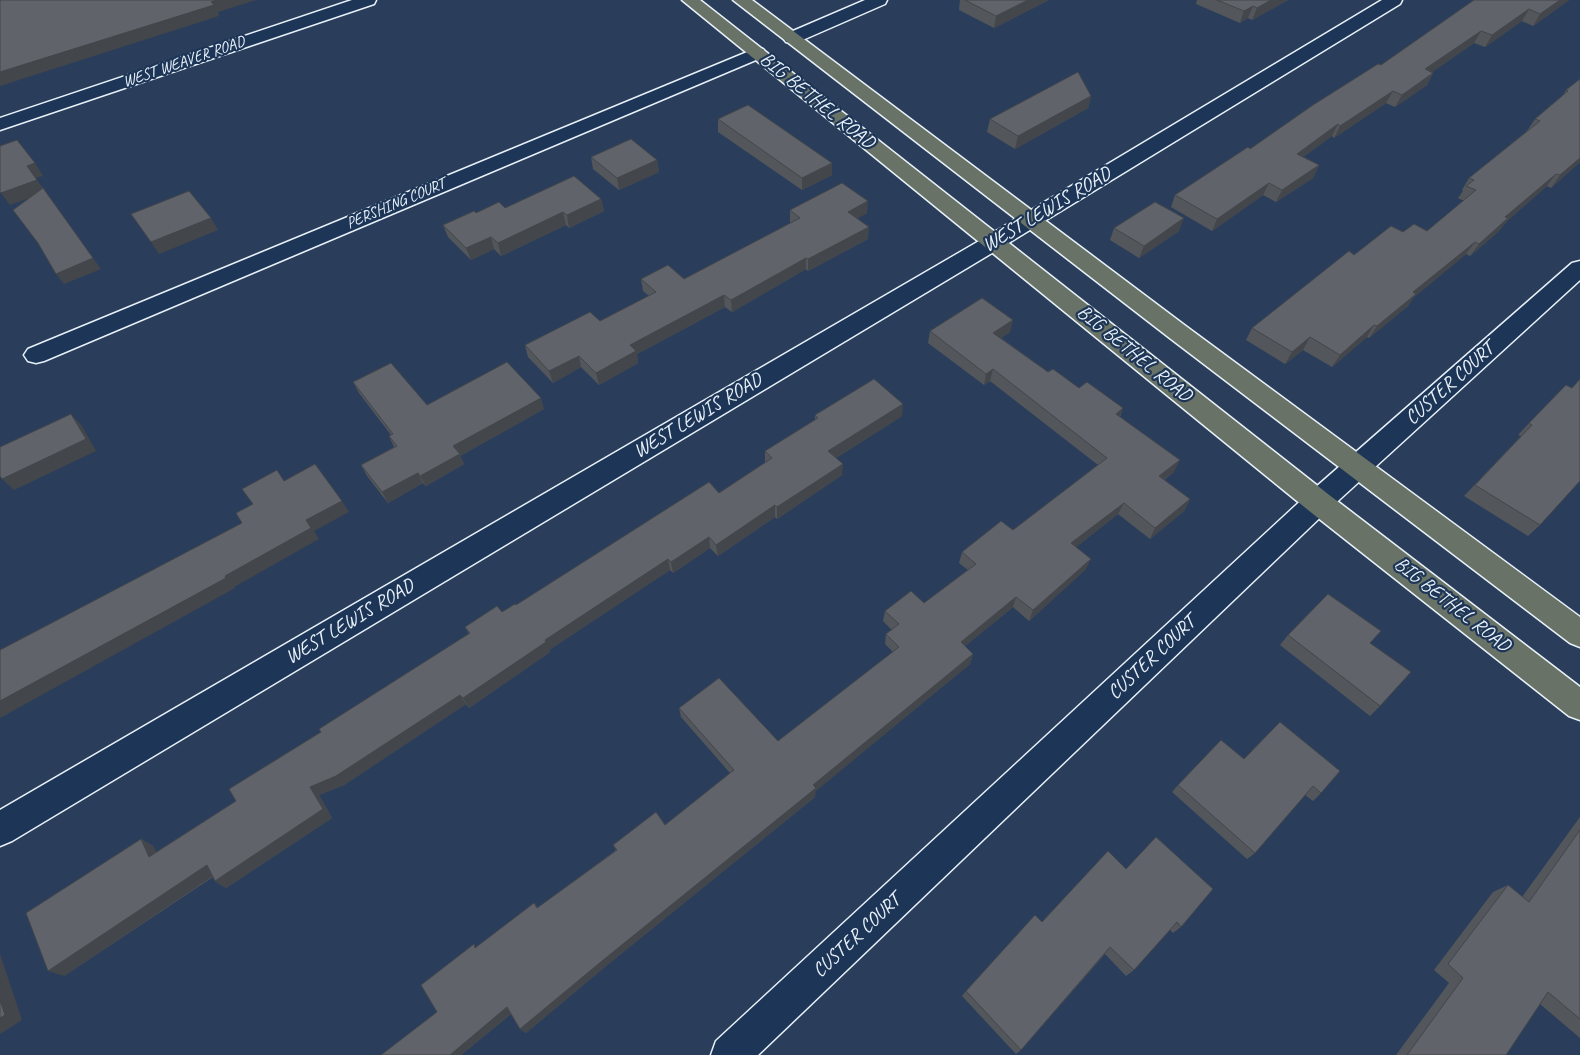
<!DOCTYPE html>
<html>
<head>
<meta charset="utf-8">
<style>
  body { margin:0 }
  canvas { display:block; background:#2a3e5b }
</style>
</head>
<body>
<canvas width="1580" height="1055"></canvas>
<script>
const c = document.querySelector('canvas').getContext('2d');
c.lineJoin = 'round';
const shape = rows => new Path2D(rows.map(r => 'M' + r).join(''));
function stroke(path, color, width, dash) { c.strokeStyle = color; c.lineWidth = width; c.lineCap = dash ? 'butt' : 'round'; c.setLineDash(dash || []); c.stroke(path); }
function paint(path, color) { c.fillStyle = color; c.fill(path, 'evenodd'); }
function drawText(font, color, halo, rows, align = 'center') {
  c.font = font + ' Caveat,sans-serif'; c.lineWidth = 4.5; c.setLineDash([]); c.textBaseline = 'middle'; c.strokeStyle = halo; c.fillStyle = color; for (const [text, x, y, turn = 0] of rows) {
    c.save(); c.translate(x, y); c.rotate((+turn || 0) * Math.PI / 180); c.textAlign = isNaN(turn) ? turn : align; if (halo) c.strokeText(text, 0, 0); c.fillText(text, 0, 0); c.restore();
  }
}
const minor = shape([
  [352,0,376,0,374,4,0,130,0,118,352,0],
  [865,0,887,0,885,4,798,42,792,43,786,42,783,38,786,34,865,0],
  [1382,0,1402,0,1400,4,1002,247,12,841,0,846,0,810,986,237,1382,0],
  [757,48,763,49,766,53,763,57,44,361,36,363,28,361,24,355,28,349,757,48],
  [1580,261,1580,280,1328,510,758,1055,711,1055,716,1041,1308,494,1572,263,1580,261]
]);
const major = shape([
  [682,0,700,0,1328,494,1580,687,1580,720,1569,716,1308,510,682,0],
  [733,0,752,0,1187,327,1580,617,1580,647,1570,643,1171,339,733,0]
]);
stroke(minor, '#e8f1f8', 3);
stroke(major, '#e8f1f8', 3);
paint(minor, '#1d3557');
paint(major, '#697266');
paint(shape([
  [960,0,1049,0,994,28,959,10],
  [1197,0,1288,0,1252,20,1248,18,1240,23,1196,4],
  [1474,0,1569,0,1533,26,1522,21,1485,47,1474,43,1432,72,1433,73,1427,85,1395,107,1386,103,1334,138,1332,136,1303,157,1319,165,1313,178,1276,202,1263,195,1212,231,1171,207,1175,195,1250,149,1381,65],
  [1580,79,1580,162,1551,188,1547,186,1507,221,1499,231,1470,256,1466,254,1413,298,1408,306,1369,338,1367,337,1332,367,1303,350,1285,364,1246,340,1252,328,1354,255,1403,232,1427,231,1464,201,1458,198,1463,191,1462,190,1469,178,1527,131,1535,119,1563,95,1566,90],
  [1091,96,1088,108,1015,149,987,132,990,119],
  [718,119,832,163,832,175,802,190,718,132],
  [591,157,657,160,659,172,619,190,593,169],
  [601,199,604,211,569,228,566,225,501,256,494,249,471,260,448,237,443,225,476,213,505,208],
  [790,210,867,213,857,218,868,239,808,271,806,269,732,312,725,307,637,354,638,363,599,385,581,367,553,383,528,357,525,345,600,321,649,296,643,291,641,279,684,279,791,223,790,222],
  [1114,228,1179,231,1139,258,1110,240],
  [930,331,1010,332,1001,338,1048,372,1079,388,1123,408,1120,417,1174,472,1164,480,1190,499,1184,511,1150,539,1118,514,1076,547,1086,569,1029,621,1013,607,965,646,973,654,970,664,815,791,815,797,606,966,526,1033,520,1029,511,1014,461,1055,381,1055,437,1012,477,947,534,903,538,908,616,850,613,845,665,825,730,773,681,717,679,708,778,741,893,652,885,644,886,634,892,630,883,621,885,611,924,603,968,570,959,563,962,552,1013,530,1098,465,990,381,984,385,928,343],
  [353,382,427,405,544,409,460,456,464,464,426,486,423,483,388,503,367,476,361,465,394,447,389,436,391,435,359,393],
  [1566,385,1540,525,1528,536,1464,496,1521,436,1518,435,1529,423],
  [815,415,902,416,836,458,842,475,777,519,775,517,718,556,710,548,673,573,670,570,549,650,550,652,469,708,466,704,344,785,319,795,332,818,226,888,215,881,213,877,64,976,141,839,153,846,156,852,236,801,321,732,469,634,465,627,502,612,516,605,719,493,765,463,765,451,815,420],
  [1288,635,1380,706,1370,716,1280,645],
  [1280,722,1321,793,1313,801,1305,795,1255,853,1247,859,1172,792,1178,785,1244,759],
  [1580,817,1580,1038,1540,1004,1506,1055,1396,1055,1449,983,1434,970,1493,892,1508,885,1522,897],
  [1108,851,1181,927,1173,933,1170,930,1134,970,1126,976,1105,954,1021,1050,1016,1054,962,996,966,991,1042,922]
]), '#53565b');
paint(shape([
  [217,0,256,0,218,12,219,16,0,86,0,72],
  [1028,0,1049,0,994,28,996,16],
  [1271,0,1288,0,1252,20,1257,8],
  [1560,0,1569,0,1533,26,1540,14],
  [1253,6,1248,18,1240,23,1244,11],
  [1529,9,1522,21,1485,47,1492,35],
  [1481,31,1474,43,1418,82,1425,69],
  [1433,73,1427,85,1395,107,1402,95],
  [1393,91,1386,103,1334,138,1340,126],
  [1091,96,1088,108,1015,149,1018,136],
  [1338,124,1332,136,1291,166,1297,154],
  [1580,158,1580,162,1551,188,1560,175],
  [657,160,659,172,619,190,617,178],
  [35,163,43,176,36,178,27,166],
  [832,163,832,175,802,190,802,178],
  [1319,165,1313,178,1276,202,1282,190],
  [1556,174,1547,186,1507,221,1499,231,1470,256,1479,244,1505,217],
  [37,180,46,192,10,205,1,193],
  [1269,183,1263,195,1212,231,1217,219],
  [601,199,604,211,569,228,567,215],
  [868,201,867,213,847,224,848,212],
  [563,212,566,225,501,256,498,243],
  [211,218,218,230,159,254,151,242],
  [1184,218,1179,231,1139,258,1144,246],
  [869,227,868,239,808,271,808,259],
  [491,237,494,249,471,260,466,248],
  [1475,242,1466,254,1413,298,1408,306,1369,338,1377,326,1413,292],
  [93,258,101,269,64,284,56,274],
  [806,258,806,269,732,312,731,300],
  [724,295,725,307,637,354,638,363,599,385,596,373,630,345],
  [1013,320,1010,332,991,345,993,333],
  [1374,325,1367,337,1332,367,1340,355],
  [1310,337,1303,350,1285,364,1292,352],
  [579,356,581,367,553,383,549,371],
  [993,369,990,381,984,385,986,374],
  [541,398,544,409,460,456,464,464,426,486,420,476,453,446],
  [903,404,902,416,828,463,828,451],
  [1123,408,1118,420,1116,414],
  [71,414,82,426,96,451,14,490,2,479],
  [1180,460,1174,472,1153,487,1159,476],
  [843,464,842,475,777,519,777,507],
  [418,473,423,483,388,503,382,492],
  [1190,499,1184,511,1150,539,1155,528],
  [342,501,349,512,314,531,319,539,234,587,235,588,0,718,0,701,306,520],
  [1124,503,1118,514,1067,554,1071,543],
  [775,505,775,517,718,556,716,545],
  [709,537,710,548,673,573,671,562],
  [668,559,670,570,549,650,550,652,469,708,463,698,545,640],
  [1091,559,1086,569,1029,621,1033,610],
  [1016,597,1013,607,958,652,961,642],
  [973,654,970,664,816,791,815,797,606,966,526,1033,520,1029,813,785],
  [460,695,466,704,344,785,319,795,332,818,226,888,215,881,310,787],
  [141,839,153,846,162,864,149,857],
  [207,865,219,872,64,976,48,971],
  [0,954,22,1020,0,1034],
  [507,1007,513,1012,461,1055,450,1055]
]), '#43464a');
const building = shape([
  [0,0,217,0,211,2,214,5,0,72,0,0],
  [965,0,1028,0,996,16,965,0],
  [1217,0,1271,0,1257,8,1253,6,1244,11,1217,0],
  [1474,0,1560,0,1540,14,1529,9,1492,35,1481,31,1425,69,1433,73,1402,95,1393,91,1340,126,1338,124,1297,154,1319,165,1282,190,1269,183,1217,219,1175,195,1248,147,1250,149,1313,105,1378,64,1381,65,1474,0],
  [1078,72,1091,96,1018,136,990,119,1078,72],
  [1580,79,1580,158,1560,175,1556,174,1505,217,1508,218,1479,244,1475,242,1413,292,1416,294,1377,326,1374,325,1340,355,1310,337,1292,352,1252,328,1349,251,1354,255,1391,226,1403,232,1414,224,1427,231,1476,190,1466,186,1474,180,1469,178,1540,121,1535,119,1568,91,1566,90,1580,79],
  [748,105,832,163,802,178,718,119,748,105],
  [631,139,657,160,617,178,591,157,631,139],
  [17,140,35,163,27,166,37,180,1,193,0,192,0,146,17,140],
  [574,176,601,199,567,215,563,212,498,243,491,237,466,248,443,225,474,211,476,213,499,202,505,208,574,176],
  [842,183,868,201,848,212,869,227,808,259,806,258,731,300,724,295,630,345,636,351,596,373,579,356,549,371,525,345,590,312,600,321,656,292,641,279,668,265,684,279,800,218,790,210,842,183],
  [43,188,93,258,56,274,38,243,13,210,43,188],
  [189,191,211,218,151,242,131,214,189,191],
  [1155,202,1184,218,1144,246,1114,228,1155,202],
  [982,298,1013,320,993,333,1048,372,1053,369,1079,388,1087,382,1123,408,1116,414,1180,460,1159,476,1190,499,1155,528,1124,503,1071,543,1091,559,1033,610,1016,597,961,642,973,654,813,785,816,788,602,961,520,1029,507,1007,450,1055,381,1055,437,1012,421,985,474,944,475,948,534,903,537,908,617,850,613,845,656,812,665,825,734,770,679,708,719,678,778,741,899,647,886,634,899,624,885,611,911,591,924,603,976,564,962,552,1001,521,1013,530,1107,458,993,369,986,374,930,331,982,298],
  [507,362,541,398,453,446,460,454,420,476,418,473,382,492,361,465,397,446,389,436,393,434,353,382,391,363,427,405,507,362],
  [874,379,903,404,828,451,843,464,777,507,775,505,716,545,709,537,671,562,668,559,545,640,546,642,463,698,460,695,336,776,310,787,323,809,215,881,207,865,48,971,26,913,141,839,149,857,236,801,229,789,321,732,319,729,470,633,465,627,497,606,502,612,515,604,516,605,709,482,719,493,772,458,765,451,818,418,815,415,874,379],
  [1580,379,1580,481,1540,525,1475,485,1532,425,1529,423,1566,385,1572,388,1580,379],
  [71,414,86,439,2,479,0,476,0,447,71,414],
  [315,464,342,501,306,520,311,528,225,576,226,578,0,701,0,650,242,523,236,513,253,504,242,489,277,470,284,481,315,464],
  [1328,594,1381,631,1370,643,1411,672,1380,706,1288,635,1328,594],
  [1280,722,1340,771,1321,793,1313,786,1255,853,1178,785,1221,740,1244,759,1280,722],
  [1580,830,1580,1019,1548,992,1506,1055,1407,1055,1463,978,1448,964,1508,885,1529,902,1580,830],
  [1156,837,1213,889,1181,927,1177,922,1134,970,1110,947,1021,1050,966,991,1035,915,1042,922,1108,851,1126,869,1156,837],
  [0,1000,5,1015,0,1018,0,1000]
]);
paint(building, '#60646a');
stroke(building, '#43464a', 1);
drawText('16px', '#e8f1f8', '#1d3557', [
  ["WEST WEAVER ROAD",184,62,-19],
  ["PERSHING COURT",396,204,-23]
]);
drawText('20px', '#e8f1f8', '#1d3557', [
  ["BIG BETHEL ROAD",817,101,39],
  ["WEST LEWIS ROAD",1047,210,-31],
  ["BIG BETHEL ROAD",1134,354,39],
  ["CUSTER COURT",1450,384,-42],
  ["WEST LEWIS ROAD",698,416,-31],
  ["BIG BETHEL ROAD",1452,605,38],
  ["WEST LEWIS ROAD",350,622,-31],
  ["CUSTER COURT",1152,658,-43],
  ["CUSTER COURT",857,936,-43]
]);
</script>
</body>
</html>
